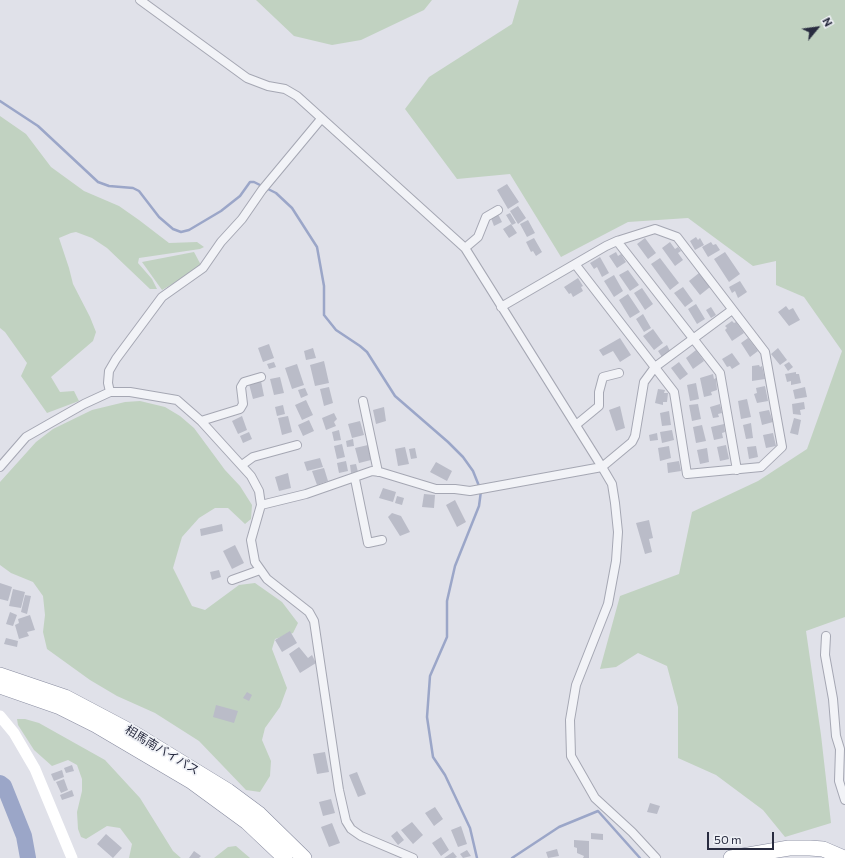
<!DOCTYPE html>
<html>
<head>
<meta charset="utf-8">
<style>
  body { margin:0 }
  #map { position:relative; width:845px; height:858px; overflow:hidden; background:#e0e1e9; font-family:Commissioner,sans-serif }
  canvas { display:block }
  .north { position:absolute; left:797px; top:8px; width:40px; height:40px; -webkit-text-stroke:3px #eff1f6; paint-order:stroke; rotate:61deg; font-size:11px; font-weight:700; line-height:16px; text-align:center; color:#292c40 }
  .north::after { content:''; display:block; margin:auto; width:14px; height:18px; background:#292c40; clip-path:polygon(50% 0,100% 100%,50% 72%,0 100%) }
  .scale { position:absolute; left:707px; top:832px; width:67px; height:18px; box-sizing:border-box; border:2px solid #292c40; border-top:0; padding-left:5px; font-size:12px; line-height:14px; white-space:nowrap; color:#292c40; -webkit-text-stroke:3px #eff1f6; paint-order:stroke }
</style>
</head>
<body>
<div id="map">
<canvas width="845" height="858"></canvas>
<div class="north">N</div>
<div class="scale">50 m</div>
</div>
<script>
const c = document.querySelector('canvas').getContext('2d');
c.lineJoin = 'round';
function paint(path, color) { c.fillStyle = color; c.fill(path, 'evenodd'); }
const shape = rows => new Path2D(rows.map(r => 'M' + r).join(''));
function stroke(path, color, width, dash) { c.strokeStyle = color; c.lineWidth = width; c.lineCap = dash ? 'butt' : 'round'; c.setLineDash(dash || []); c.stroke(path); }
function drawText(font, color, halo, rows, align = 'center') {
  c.font = font + ' Commissioner,"Noto Sans JP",sans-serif'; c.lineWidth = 3.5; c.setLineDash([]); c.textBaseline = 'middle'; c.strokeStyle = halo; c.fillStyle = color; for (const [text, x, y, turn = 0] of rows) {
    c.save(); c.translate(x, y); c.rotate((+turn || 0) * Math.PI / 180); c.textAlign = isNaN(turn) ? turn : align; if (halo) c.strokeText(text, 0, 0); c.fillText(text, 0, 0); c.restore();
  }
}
paint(shape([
  [256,0,432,0,424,10,361,40,332,45,294,36],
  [519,0,845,0,845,617,806,631,821,735,831,823,785,837,763,810,716,775,678,758,678,707,667,666,638,653,616,667,600,669,620,596,679,574,692,512,758,481,807,449,842,351,804,297,776,285,776,261,753,266,688,218,628,222,561,257,510,174,457,179,405,109,429,77,512,24],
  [0,116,26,134,51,167,84,191,119,206,139,220,169,243,197,242,204,247,200,249,139,258,138,263,152,279,157,289,150,289,107,248,92,238,76,232,71,233,59,238,69,268,73,284,90,317,96,332,93,341,51,377,60,392,74,391,79,401,47,413,21,376,27,363,5,332,0,328],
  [194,252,202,267,162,290,142,262],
  [140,401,165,407,180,416,194,428,225,470,240,486,252,505,251,519,245,524,228,508,215,508,199,518,182,537,173,568,192,606,205,610,239,585,255,583,282,602,298,623,293,633,275,639,272,649,287,688,280,707,265,728,262,740,271,761,270,776,260,792,246,790,199,741,155,713,117,696,90,680,47,649,43,632,45,615,43,596,33,582,11,573,0,565,0,482,36,442,53,429,92,410,125,402],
  [17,719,25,719,39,723,105,760,140,798,173,851,181,858,129,858,132,844,120,828,107,826,86,839,81,837,78,829,77,812,82,791,82,779,77,765,68,760,52,766,34,750,18,725],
  [236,846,250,858,214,858,228,847]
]), '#c1d2c1');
stroke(shape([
  [0,101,38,126,98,182,109,186,133,188,139,191,159,217,173,229,181,232,189,230,221,211,240,196,250,182,254,182,276,193,292,208,317,247,324,286,324,315,336,330,360,346,367,352,395,396,448,442,463,457,473,471,481,491,479,506,455,566,447,601,447,637,430,676,427,717,433,757,445,775,470,828,477,858],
  [512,858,559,827,598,811,640,858]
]), '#9ba6c8', 2.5);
stroke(shape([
  [0,783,4,786,24,836,28,858]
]), '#9ba6c8', 16);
paint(shape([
  [507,184,519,202,508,209,497,190],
  [518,206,526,218,518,224,510,211],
  [510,213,516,223,512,225,506,215],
  [498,214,502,222,494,226,491,218],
  [528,220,535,233,527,237,520,224],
  [511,224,517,233,509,238,503,229],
  [696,237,698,240,700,238,704,245,695,250,690,241],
  [534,238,542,252,536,256,533,251,531,252,526,242],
  [645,238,656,253,648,259,637,244],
  [670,242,675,249,678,247,681,251,678,253,683,260,675,266,662,248],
  [711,242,713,245,716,244,720,250,708,257,702,247],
  [616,252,618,256,621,254,626,262,617,268,609,256],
  [725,252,740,274,729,282,714,259],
  [600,257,609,273,602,277,597,267,594,269,590,263],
  [660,258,679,283,670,290,651,264],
  [628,270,639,285,630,291,619,275],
  [699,273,710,287,700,295,689,281],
  [614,275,623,291,614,297,604,281],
  [578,278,583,286,581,287,583,291,573,297,571,293,569,294,564,287],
  [740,281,747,292,738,298,735,291,732,293,729,287],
  [683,287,693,301,685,307,674,293],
  [642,288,653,304,645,310,634,293],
  [628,294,640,312,630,318,619,300],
  [696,304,705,319,697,324,688,309],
  [786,306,789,310,793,308,800,320,789,326,778,312],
  [711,307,716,315,711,318,706,310],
  [643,314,651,328,644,332,636,319],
  [732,321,734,323,736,322,744,333,732,341,725,330,727,328,725,326],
  [653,329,663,343,654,350,643,336],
  [620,338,631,355,620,362,613,351,603,356,599,350],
  [748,338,758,351,750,357,741,343],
  [269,344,274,358,263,362,258,348],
  [667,345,670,351,662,357,658,351],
  [313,348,316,358,306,360,304,351],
  [778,348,787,360,780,365,771,354],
  [696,350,704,361,693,369,686,358],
  [732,353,740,364,732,369,730,366,727,367,722,359],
  [324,361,329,383,315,386,310,365],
  [274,362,276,367,269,369,267,364],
  [679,362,688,374,680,380,671,368],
  [789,362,793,367,788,371,784,365],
  [297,364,304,385,292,389,285,368],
  [759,365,760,367,762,366,765,379,752,381,752,366],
  [796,372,796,374,799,374,801,383,791,385,791,381,787,382,785,374],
  [713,374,714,379,716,378,717,390,711,392,712,395,704,397,700,378],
  [280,377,284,393,274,395,270,379],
  [261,381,264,396,253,399,249,384],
  [696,383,699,399,690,401,687,385],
  [765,386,768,401,757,403,754,394,757,393,756,388],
  [329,387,333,403,324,406,320,389],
  [805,387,807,397,795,399,793,390],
  [305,388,308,395,301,398,298,390],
  [658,389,665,390,664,393,668,393,667,402,663,402,663,405,655,403],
  [747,399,751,417,741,419,738,401],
  [306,400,313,415,302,420,295,405],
  [804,402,805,409,800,410,801,415,793,414,792,404],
  [698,404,701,419,692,421,689,405],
  [720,404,722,413,718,414,719,417,713,418,710,407],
  [283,405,285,414,277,416,275,407],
  [620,406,625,428,616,431,609,410],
  [384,407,386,421,376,424,373,410],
  [769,410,773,422,762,425,759,412],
  [669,411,671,425,662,426,660,413],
  [334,413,337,419,334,422,336,426,326,430,322,418],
  [242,416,247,430,238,434,232,421],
  [288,416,292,432,282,435,278,418],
  [794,418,801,420,798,435,790,433],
  [309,420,314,431,303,436,298,425],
  [360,421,364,435,352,438,348,424],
  [751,423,753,438,746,439,743,425],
  [724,424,725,432,722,433,723,438,714,440,711,427],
  [702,425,706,441,696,443,693,427],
  [339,430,341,440,334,441,332,432],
  [672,430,674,440,662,443,660,432],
  [249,432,252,439,243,443,240,436],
  [657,433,658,440,650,441,649,435],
  [773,433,776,446,766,448,763,435],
  [353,439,354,446,347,447,346,441],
  [342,444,345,457,337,459,334,446],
  [368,445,371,460,359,463,355,448],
  [726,445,729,459,720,461,717,447],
  [669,446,671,458,660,461,658,448],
  [756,446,758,457,749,459,747,447],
  [405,447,409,464,398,466,395,449],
  [415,448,417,458,411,459,409,449],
  [707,448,709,462,700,464,697,450],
  [320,458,323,467,307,471,304,462],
  [346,461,348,471,339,473,337,463],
  [679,461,681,471,668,473,667,463],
  [436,462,452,471,447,481,430,472],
  [356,464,358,472,351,473,350,465],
  [324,468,328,481,317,485,312,471],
  [288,473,291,488,279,491,275,477],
  [383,488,396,492,393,502,379,498],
  [424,494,435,495,434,508,422,507],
  [397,496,404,498,402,505,395,503],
  [455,500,466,522,457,527,446,505],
  [392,513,401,516,410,532,400,536,388,517],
  [649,520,653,538,649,539,652,552,645,554,636,523],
  [222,524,223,531,201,536,200,529],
  [235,545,244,563,232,569,223,551],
  [219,570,221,577,212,580,210,572],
  [0,583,12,587,8,601,0,599],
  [13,589,25,592,21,608,9,606],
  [25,595,31,596,27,614,21,612],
  [10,612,17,615,13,626,6,624],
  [30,615,35,630,27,632,29,636,19,639,15,625,19,623,18,619],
  [290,631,297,643,282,652,275,640],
  [6,638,18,641,17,647,4,644],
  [299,647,308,658,312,655,316,663,300,673,289,654],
  [247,692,252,695,249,701,243,698],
  [216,705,238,711,234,723,213,717],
  [325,752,329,772,317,774,313,754],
  [72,765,74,771,66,773,64,768],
  [62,770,64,777,54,781,51,774],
  [357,772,366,794,358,797,349,775],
  [64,779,68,790,61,793,56,782],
  [72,790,74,796,62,800,60,795],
  [331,799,335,813,323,816,319,802],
  [650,803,660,806,657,814,647,812],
  [435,807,443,819,434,826,425,813],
  [412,822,423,835,413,844,401,830],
  [332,823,340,843,329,847,321,827],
  [461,826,467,844,458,847,451,830],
  [397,831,404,840,398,845,391,836],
  [591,833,603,834,603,840,591,839],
  [106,834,122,848,113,858,97,844],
  [441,837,449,850,441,856,432,843],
  [574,840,589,841,589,858,583,858,584,856,577,853,577,848,574,847],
  [557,849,559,856,548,858,546,852],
  [467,850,471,856,463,858,460,854],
  [194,851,201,856,199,858,189,858],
  [453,852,457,857,455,858,444,858]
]), '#babcc8');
const street = shape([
  [140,0,247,78,268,86,285,89,297,96,465,248,602,467,612,484,615,503,618,532,616,561,608,604,576,685,570,720,571,756,595,798,632,832,656,858],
  [321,119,262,190,242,219,221,242,203,268,162,297,116,359,109,371,108,383,110,392,130,392,177,400,201,421,251,476,259,491,261,505,251,540,255,562,267,579,309,612,314,621,339,790,346,821,351,829,361,836,413,858],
  [617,241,720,373,737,470],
  [465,248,478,237,486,217,498,210],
  [501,307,606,246,617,241,655,229,677,237,765,352,782,447,761,467,687,474,674,392,575,264],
  [363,401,378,472],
  [201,421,240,409,243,404,241,387,244,382,261,377],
  [576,425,599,406,599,392,603,377,619,373],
  [242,465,253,457,297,445],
  [0,467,26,437,84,404,110,392],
  [355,479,368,543,382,540],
  [261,505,306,494,372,471,380,472,436,489,455,489,470,491,602,467,632,442,635,436,644,382,655,367,732,310],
  [232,580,260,570],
  [826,636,825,655,833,699,836,736,840,749,839,781,845,800]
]);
const highway = shape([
  [0,675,65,697,135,734,228,791,259,814,304,858],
  [0,686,60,707,96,725,191,781,247,822,285,858],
  [731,858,789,848,810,848,823,849,844,858]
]);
stroke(street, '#a5a7b3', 10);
stroke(highway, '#878b9f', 16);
stroke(street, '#f2f3f7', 8);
stroke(shape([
  [0,716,14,733,35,769,72,858]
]), '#fff', 11);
stroke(highway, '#fff', 15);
drawText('12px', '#292c40', '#eff1f6', [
  ["相馬南バイパス",162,750,31]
]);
</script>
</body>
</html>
